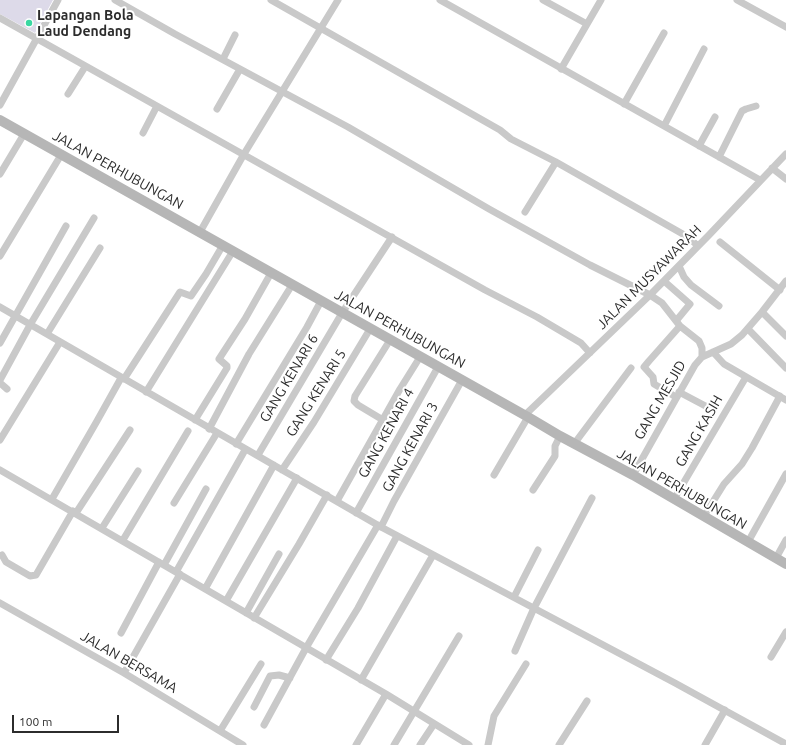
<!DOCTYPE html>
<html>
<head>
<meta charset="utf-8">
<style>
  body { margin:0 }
  #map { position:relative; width:786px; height:745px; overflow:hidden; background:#fff; font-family:Ubuntu,sans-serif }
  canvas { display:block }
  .scale { position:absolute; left:12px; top:715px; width:107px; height:18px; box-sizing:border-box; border:2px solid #2c2c2c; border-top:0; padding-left:5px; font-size:12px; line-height:14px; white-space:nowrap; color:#2c2c2c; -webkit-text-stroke:3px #fff; paint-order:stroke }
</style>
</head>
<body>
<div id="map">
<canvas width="786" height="745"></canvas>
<div class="scale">100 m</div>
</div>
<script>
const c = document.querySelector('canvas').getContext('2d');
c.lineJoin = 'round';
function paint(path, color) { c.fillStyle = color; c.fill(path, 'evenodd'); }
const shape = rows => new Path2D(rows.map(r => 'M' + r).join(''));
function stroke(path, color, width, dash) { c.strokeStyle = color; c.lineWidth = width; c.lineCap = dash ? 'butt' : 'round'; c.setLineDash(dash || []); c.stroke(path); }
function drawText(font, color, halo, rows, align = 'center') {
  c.font = font + ' Ubuntu,sans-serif'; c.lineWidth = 4; c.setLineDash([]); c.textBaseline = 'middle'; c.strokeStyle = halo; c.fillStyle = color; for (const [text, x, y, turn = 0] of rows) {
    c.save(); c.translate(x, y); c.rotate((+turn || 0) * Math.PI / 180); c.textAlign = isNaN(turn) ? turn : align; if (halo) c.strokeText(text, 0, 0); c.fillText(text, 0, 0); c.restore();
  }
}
paint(shape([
  [0,0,53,0,35,33,0,14]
]), '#dddae9');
stroke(shape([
  [115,0,175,34,348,127,489,209,590,265,650,295,662,303,680,326,699,341,702,348,702,357],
  [271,0,500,130,511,139,556,162,688,237,698,246],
  [440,0,760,180],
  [543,0,587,24],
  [737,0,786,27],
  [0,18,485,290,537,317,581,343,590,353],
  [223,59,235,35],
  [561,69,601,0],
  [68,94,85,67],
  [624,104,664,33],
  [0,105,58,0],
  [217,109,240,69],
  [664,126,704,49],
  [143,133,157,106],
  [699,146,715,117],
  [719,157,742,111,746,109,756,106],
  [772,168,786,179],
  [0,174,24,134],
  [525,212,556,162],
  [200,232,244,154,338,0],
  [720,242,780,290],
  [0,256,61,155],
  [679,266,684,277,691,285,719,306],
  [664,281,690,304,676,321],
  [0,307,381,527,675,683,786,744],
  [762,312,786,336],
  [748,329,786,368],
  [47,334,100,248],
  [0,343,66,226],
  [713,352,724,364,786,400],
  [124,379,180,292,191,296,206,274,223,245],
  [0,380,30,325,94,218],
  [0,383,7,389],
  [146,392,233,251],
  [679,392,713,410],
  [676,397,654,384,653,377,644,367,649,361,680,326],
  [525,415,650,295,709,235,786,154],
  [195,420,227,368,227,366,219,359,245,319,271,273],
  [383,420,358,405,354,401,355,396,390,340],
  [209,429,249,354,292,285],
  [0,440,60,342],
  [236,444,307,327,321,301],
  [574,444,631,368],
  [258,455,342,313,392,237],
  [0,470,386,694,469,745],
  [282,470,314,422,370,329],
  [494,475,528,417],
  [633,475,695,365,702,357,731,344,742,335,762,312,786,281],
  [533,490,555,456,555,446,560,436],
  [52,499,97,421,121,378],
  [674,499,746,377],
  [337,501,400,389,420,357],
  [174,503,217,433],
  [76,513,130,430],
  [356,513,438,367],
  [704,516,724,484,742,464,752,448,780,396],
  [381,527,394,501,462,380],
  [102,528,138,471],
  [123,540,188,431],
  [748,542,786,474],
  [2,555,6,562,30,576,36,575,73,511],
  [776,558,786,540],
  [164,565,206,489],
  [176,572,245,450],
  [205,589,274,465],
  [514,597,538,550],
  [226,601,297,478],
  [0,603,124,673,243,745],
  [246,613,279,554],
  [254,618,299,544,327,495],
  [121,633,159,562],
  [515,651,534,608,592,498],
  [771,657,786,632],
  [326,660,358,608,397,536],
  [124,673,180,574],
  [361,680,433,555],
  [254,707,270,676,279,675,290,678],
  [264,725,306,648,378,525],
  [220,731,261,664],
  [356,745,386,694],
  [394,745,459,636],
  [420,745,434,724],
  [488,745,494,716,526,664],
  [559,745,587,701],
  [705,745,725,710]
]), '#c9c9c9', 7);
stroke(shape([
  [0,120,528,417,560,436,633,475,786,564]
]), '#b6b6b6', 10);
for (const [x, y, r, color] of [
  [29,23,4,"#39d8a2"]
]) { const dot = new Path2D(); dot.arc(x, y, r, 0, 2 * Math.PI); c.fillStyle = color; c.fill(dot); stroke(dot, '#fff', 1.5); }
drawText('bold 14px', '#2c2c2c', '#fff', [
  ["Lapangan Bola",37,15],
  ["Laud Dendang",37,31]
], 'left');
drawText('14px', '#2c2c2c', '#fff', [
  ["JALAN PERHUBUNGAN",118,170,29],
  ["JALAN MUSYAWARAH",649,277,-45],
  ["JALAN PERHUBUNGAN",400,329,29],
  ["GANG KENARI 6",289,378,-59],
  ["GANG KENARI 5",316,393,-58],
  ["GANG MESJID",660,400,-60],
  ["GANG KASIH",699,431,-60],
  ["GANG KENARI 4",386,433,-61],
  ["GANG KENARI 3",410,447,-61],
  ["JALAN PERHUBUNGAN",682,489,30],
  ["JALAN BERSAMA",129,662,30]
]);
</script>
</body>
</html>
